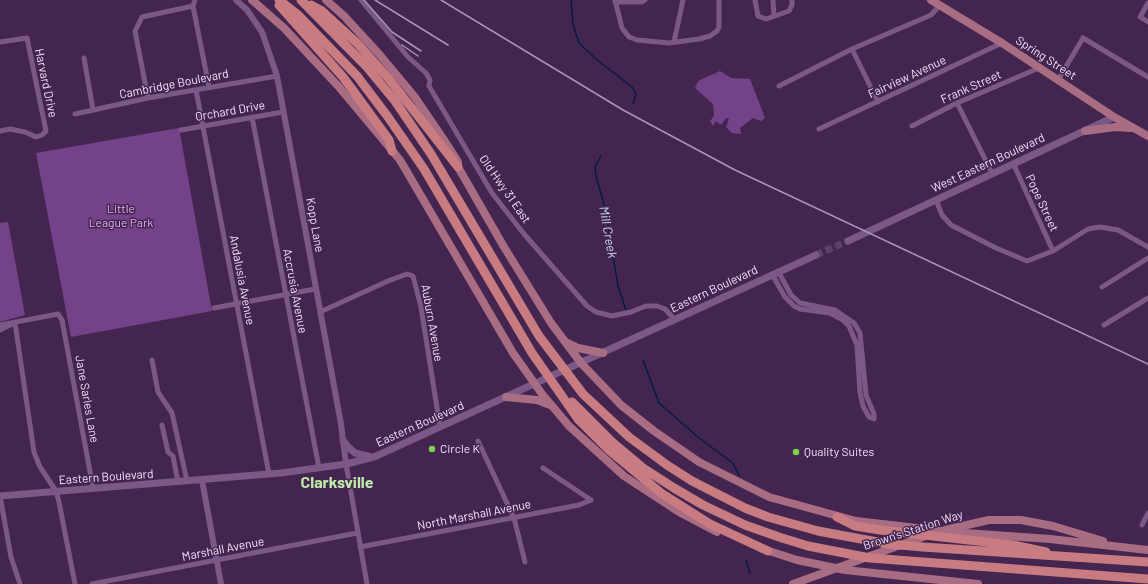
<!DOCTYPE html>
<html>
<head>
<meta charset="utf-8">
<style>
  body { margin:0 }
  canvas { display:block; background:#44254f }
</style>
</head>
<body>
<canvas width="1148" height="584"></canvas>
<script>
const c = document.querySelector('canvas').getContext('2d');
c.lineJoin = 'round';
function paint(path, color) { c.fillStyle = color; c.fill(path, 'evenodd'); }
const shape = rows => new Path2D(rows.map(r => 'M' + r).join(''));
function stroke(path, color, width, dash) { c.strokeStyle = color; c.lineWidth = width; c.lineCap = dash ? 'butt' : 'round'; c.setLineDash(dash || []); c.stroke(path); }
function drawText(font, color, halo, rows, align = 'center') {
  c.font = font + ' Barlow,sans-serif'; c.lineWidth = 3; c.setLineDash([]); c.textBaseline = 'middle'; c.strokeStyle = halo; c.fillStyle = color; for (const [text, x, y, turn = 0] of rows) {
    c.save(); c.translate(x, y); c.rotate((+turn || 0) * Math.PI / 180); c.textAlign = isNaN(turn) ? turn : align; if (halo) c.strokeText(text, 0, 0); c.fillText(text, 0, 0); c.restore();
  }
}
paint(shape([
  [720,71,731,78,750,79,765,118,761,121,753,118,740,128,741,134,732,133,726,127,729,119,726,118,721,125,716,121,713,126,710,121,714,116,713,104,695,88,698,81],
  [179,128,212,311,71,337,36,153],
  [8,222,25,315,0,322,0,223]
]), '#744288');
stroke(shape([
  [571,0,573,24,579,43,596,59,632,87,636,94,633,104],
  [601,156,595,167,596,176,605,208,618,286,626,310],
  [643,360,659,403,699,438,733,463,739,475],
  [746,560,750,573]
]), '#001d47', 1.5);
stroke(shape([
  [816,255,848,241]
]), '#5e4169', 7, [7, 3.5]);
stroke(shape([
  [361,0,408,57,426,73,430,80,429,86,492,193,524,234,587,306,596,312,612,316,631,312,646,306,657,306,665,309,675,320],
  [615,0,622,28,629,37,637,40,669,43,699,39,710,36,717,31,719,27,719,0],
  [755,0,758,16,766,19,789,11,792,5,792,0],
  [773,0,774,16],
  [615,2,642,2,645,0],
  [1148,3,1140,17,1148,22],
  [193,6,209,87],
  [0,42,27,38,46,131,42,135,36,137,25,132,10,129,0,131],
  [674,42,683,0],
  [852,49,878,102],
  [84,58,93,110],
  [1058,80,1083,38,1148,77],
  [779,86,852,49,931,15,940,5],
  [196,90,269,474],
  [148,98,135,31,142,17,193,6,195,0],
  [957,103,992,173],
  [75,114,148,98,277,76],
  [252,117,319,468],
  [912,126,957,103,1039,68],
  [819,129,1002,43],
  [181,130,283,112],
  [1013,163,1053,251],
  [936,200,942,215,951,225,996,248,1027,261,1053,251,1088,229,1100,227,1118,230,1148,247],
  [772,274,785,297,794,306,800,309,830,313,843,320,849,326,857,345,860,393,863,406,869,417,874,419,874,414,866,395,860,333,854,323,835,310,800,303,791,295,778,271],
  [1102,287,1148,258],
  [214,308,315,289],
  [320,312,388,281,407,274,413,276,421,307,440,427],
  [15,323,34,452,40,467,56,491,59,502,75,584],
  [0,325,58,314,62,320,93,488],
  [1104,325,1148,298],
  [0,330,14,323],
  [152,360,158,392,172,413,187,481],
  [162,425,168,452,173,456,178,482],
  [478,441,514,518,525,562],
  [346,464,367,584],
  [543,468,591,500],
  [0,496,11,557,20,584],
  [1142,525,1148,513],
  [360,547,579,505,591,500],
  [92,584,357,533]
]), '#7a5987', 5);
stroke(shape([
  [236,0,247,10,262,32,277,76,341,424,346,464],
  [202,480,221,584]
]), '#7a5987', 6);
stroke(shape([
  [848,241,1114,117],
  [343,440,348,447,355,453,372,457],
  [0,496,281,473,346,464,374,457,816,255]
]), '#7a5987', 7);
stroke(shape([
  [252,0,284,28,339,87,400,160,513,353,542,394,569,426,624,476,679,512,717,532],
  [326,0,344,16,379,54,414,96,442,137,458,162,458,167,504,247,551,323,581,363,621,405,654,431,699,462,769,497,856,521,951,532,1050,539,1148,550],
  [931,0,1002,43,1114,117,1148,136],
  [1085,131,1115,127,1130,128],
  [568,343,578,348,603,353],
  [506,397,537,400,550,405],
  [945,530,989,520,1021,520,1053,526,1103,541],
  [763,549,797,560,845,570,978,584],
  [793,584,928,535]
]), '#a96d83', 8);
stroke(shape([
  [279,0,297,14,357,76,388,117,424,169,532,353,578,419,609,450,661,493,710,524,768,551],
  [301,0,366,66,395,101,431,154,539,336,583,394,629,437,667,465,692,481,745,508,768,517,818,531,888,544,923,547,1148,562],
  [279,5,343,77,389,140,392,151],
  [311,5,322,11,358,44,389,79,458,167],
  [572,402,612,442,643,468,674,488,703,505,745,525,782,538,808,546,870,558,1148,579],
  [837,517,855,526,880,530,1013,545,1046,552]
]), '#c87b80', 9);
stroke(shape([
  [364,0,392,32,421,51],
  [375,0,448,45],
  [441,0,623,110,735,170,1148,364],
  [402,45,418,56]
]), '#ab94b4', 1.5);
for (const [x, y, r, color] of [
  [432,449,4,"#7fd052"],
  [796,452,4,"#7fd052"]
]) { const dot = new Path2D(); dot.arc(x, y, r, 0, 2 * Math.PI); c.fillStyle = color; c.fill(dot); stroke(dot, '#44254f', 1.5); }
drawText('12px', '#f2e0fa', '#44254f', [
  ["Spring Street",1046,58,33],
  ["Fairview Avenue",907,77,-25],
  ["Harvard Drive",46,83,78],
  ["Cambridge Boulevard",174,84,-11],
  ["Frank Street",971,87,-24],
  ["Orchard Drive",230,111,-10],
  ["West Eastern Boulevard",988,163,-25],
  ["Old Hwy 31 East",505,189,55],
  ["Pope Street",1042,203,65],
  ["Kopp Lane",315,225,80],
  ["Andalusia Avenue",242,280,79],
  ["Eastern Boulevard",714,289,-25],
  ["Accrusia Avenue",295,291,79],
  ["Auburn Avenue",432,323,80],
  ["Jane Sarles Lane",87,399,80],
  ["Eastern Boulevard",420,424,-24],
  ["Eastern Boulevard",106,477,-4],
  ["North Marshall Avenue",474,515,-11],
  ["Brown's Station Way",913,530,-18],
  ["Marshall Avenue",223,549,-11]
]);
drawText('12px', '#dfb0f2', '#44254f', [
  ["Little",121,209],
  ["League Park",121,223]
]);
drawText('12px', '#f2e0fa', '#44254f', [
  ["Circle K",440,449],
  ["Quality Suites",804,452]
], 'left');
drawText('italic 13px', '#c8d8ee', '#44254f', [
  ["Mill Creek",608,232,80]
]);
drawText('bold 16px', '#bfecaa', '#44254f', [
  ["Clarksville",337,483]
]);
</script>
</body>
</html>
